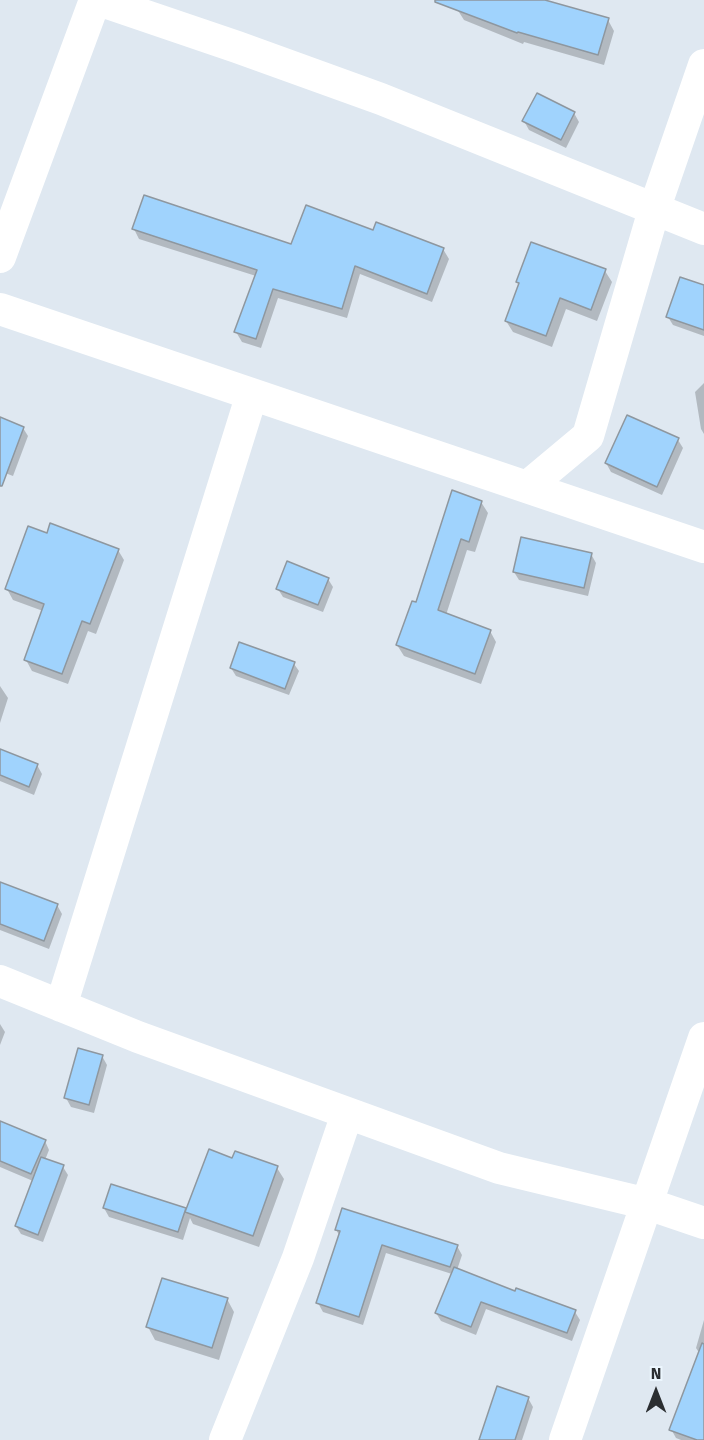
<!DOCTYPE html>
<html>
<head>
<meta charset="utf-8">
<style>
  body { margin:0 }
  #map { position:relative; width:704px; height:1440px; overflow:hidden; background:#dfe8f1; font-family:"Fira Sans",sans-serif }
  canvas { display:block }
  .north { position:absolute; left:626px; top:1362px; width:60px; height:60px; -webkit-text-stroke:4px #ecf6fe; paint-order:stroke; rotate:0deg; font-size:16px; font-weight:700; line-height:24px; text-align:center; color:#2b2e31 }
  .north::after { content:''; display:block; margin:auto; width:21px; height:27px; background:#2b2e31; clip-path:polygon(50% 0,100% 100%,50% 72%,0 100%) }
</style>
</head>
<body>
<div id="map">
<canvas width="704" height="1440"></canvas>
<div class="north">N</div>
</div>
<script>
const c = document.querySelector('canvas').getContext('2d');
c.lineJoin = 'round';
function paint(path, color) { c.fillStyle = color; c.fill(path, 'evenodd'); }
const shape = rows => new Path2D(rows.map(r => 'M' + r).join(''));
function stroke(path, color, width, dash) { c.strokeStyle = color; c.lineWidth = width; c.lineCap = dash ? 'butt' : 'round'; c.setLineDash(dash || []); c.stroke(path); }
paint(shape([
  [461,0,540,0,608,20,614,31,604,65,524,42,523,44,464,20,457,9],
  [574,113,579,122,566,148,529,130,524,121],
  [134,229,292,246,374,232,443,249,449,259,432,302,360,274,347,318,278,298,261,348,242,342,236,332,256,276,139,239],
  [605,271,612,282,597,321,566,309,552,347,513,332,506,321,519,286,517,282],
  [704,287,704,336,673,325,668,317],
  [704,383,704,434,701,429,695,392],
  [628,417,678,440,683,448,662,495,611,472,606,463],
  [0,419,23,428,28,436,13,476,0,471],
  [481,502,488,513,475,552,467,550,446,615,490,631,496,642,481,684,404,656,397,645,417,604],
  [48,535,118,550,124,560,96,634,88,631,68,684,32,671,26,660,43,611,13,600,7,589],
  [591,554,596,563,588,596,519,580,514,572],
  [328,579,333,587,323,612,283,597,278,589],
  [294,664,299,671,289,695,236,676,231,668],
  [0,686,8,698,0,723],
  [0,751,37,765,42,774,34,795,0,781],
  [0,883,57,905,62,914,49,949,0,930],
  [0,1024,5,1032,0,1045],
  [102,1056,107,1065,94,1113,71,1107,66,1098],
  [0,1123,45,1141,49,1150,45,1160,63,1167,68,1175,43,1242,21,1234,16,1226,33,1181,0,1167],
  [233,1160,277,1168,284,1179,259,1247,193,1224,190,1218,183,1240,109,1217,104,1208,185,1209,186,1211],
  [336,1230,457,1246,462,1255,457,1270,516,1293,575,1312,580,1320,572,1341,486,1309,476,1335,441,1321,436,1313,452,1274,386,1253,363,1325,323,1312,318,1303,340,1236],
  [227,1299,234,1312,219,1360,155,1340,148,1327],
  [704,1320,704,1440,681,1440,676,1438,671,1429,700,1354,696,1348],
  [528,1398,533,1407,522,1440,481,1440]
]), '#0003');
const building = shape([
  [435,0,545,0,609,18,598,55,518,32,517,33,435,2,435,0],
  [537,93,575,112,561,140,522,121,537,93],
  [144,195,291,244,306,205,373,230,376,222,444,248,427,294,355,266,342,309,273,289,256,339,234,332,257,270,132,229,144,195],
  [531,242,606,269,591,310,560,298,546,336,505,321,519,283,516,282,531,242],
  [680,277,704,285,704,330,666,317,680,277],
  [627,415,679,438,657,487,605,463,627,415],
  [0,417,24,427,2,486,0,486,0,417],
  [452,490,482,501,469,542,461,539,438,610,491,630,475,674,396,645,412,601,416,602,452,490],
  [50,523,119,549,90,624,82,621,62,674,24,660,44,604,5,589,28,526,47,533,50,523],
  [521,537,592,553,584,588,513,572,521,537],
  [287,561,329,578,318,605,276,589,287,561],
  [239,642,295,662,285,689,230,668,239,642],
  [0,749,38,764,29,787,0,775,0,749],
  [0,882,58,904,44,941,0,924,0,882],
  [78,1048,103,1055,89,1105,64,1098,78,1048],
  [0,1121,46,1140,31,1174,0,1161,0,1121],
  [209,1149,232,1158,235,1151,278,1166,253,1236,185,1212,209,1149],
  [41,1157,64,1165,38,1235,15,1226,41,1157],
  [111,1184,186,1208,178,1232,103,1208,111,1184],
  [342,1208,458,1245,450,1267,382,1245,359,1317,316,1303,340,1231,335,1230,342,1208],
  [454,1267,515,1291,516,1288,576,1310,567,1333,481,1302,471,1327,435,1313,454,1267],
  [162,1278,228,1298,212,1348,146,1327,162,1278],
  [702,1343,704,1344,704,1440,697,1440,669,1430,702,1343],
  [497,1386,529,1397,515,1440,479,1440,497,1386]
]);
paint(building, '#a0d3fd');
stroke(building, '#8e979f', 1.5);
stroke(shape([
  [99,0,237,47,381,99,704,229],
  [0,257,95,0],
  [0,309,704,547],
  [527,487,588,436,654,210,704,65],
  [0,981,138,1037,499,1168,648,1204,704,1223],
  [61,1006,252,394],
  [225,1440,298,1258,347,1114],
  [565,1440,704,1038]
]), '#fff', 32);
</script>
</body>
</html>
